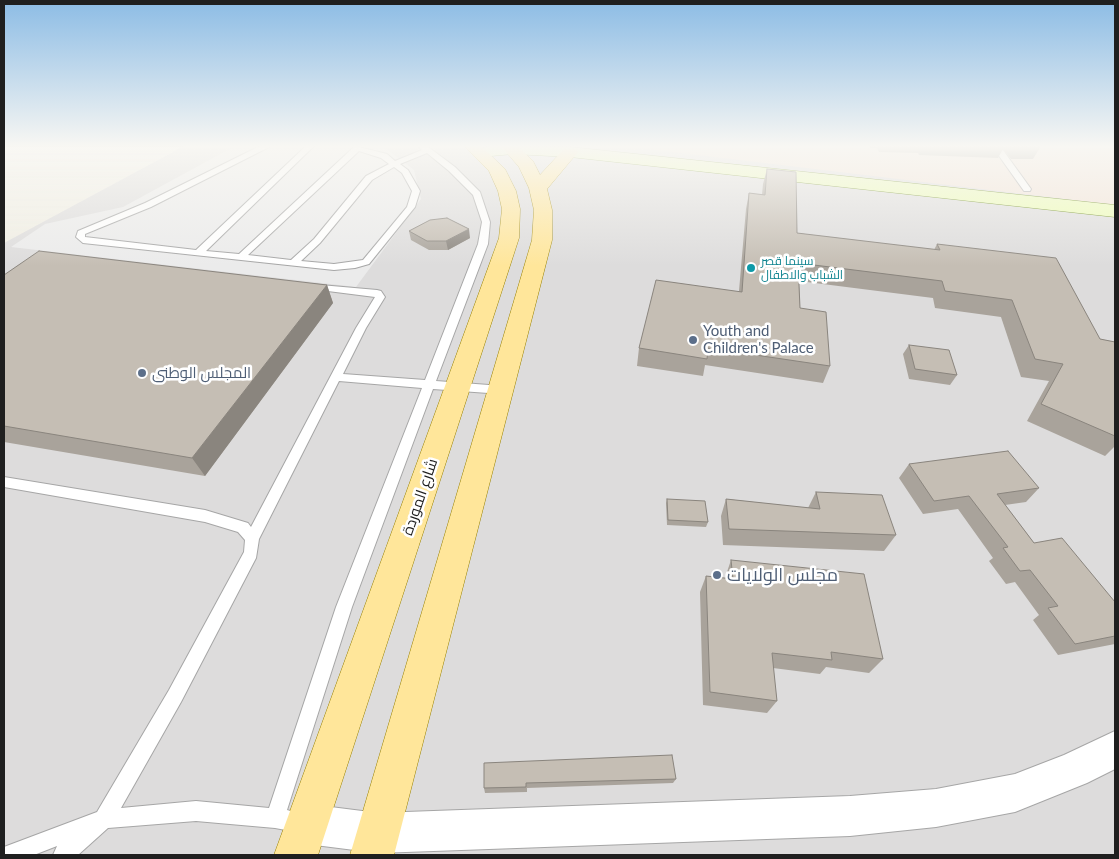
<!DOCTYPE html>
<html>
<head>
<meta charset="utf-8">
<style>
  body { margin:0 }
  #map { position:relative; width:1119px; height:859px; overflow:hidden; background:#f0eee4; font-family:Lato,sans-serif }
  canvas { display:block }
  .frame { position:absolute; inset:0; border:5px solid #1f1f1f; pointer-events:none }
</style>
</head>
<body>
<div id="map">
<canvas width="1119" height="859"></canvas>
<div class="frame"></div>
</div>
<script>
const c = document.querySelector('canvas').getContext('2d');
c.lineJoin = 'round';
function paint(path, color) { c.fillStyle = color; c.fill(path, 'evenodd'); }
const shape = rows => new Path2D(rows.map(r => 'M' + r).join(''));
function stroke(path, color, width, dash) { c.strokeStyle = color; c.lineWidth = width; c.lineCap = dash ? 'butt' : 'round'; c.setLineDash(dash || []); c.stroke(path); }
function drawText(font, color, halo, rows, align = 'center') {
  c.font = font + ' Lato,Cairo,sans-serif'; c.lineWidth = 5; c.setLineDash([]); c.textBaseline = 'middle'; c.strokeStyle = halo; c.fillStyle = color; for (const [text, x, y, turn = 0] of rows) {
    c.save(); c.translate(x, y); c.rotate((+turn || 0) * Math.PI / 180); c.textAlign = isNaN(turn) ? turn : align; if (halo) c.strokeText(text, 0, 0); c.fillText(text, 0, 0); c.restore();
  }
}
paint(shape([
  [184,146,1115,146,1115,855,4,855,4,243]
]), '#dddcdc');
paint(shape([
  [623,146,1115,146,1115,205]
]), '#f3e3d7');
paint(shape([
  [235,146,383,146,414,170,421,199,356,287,11,247,45,224,123,207]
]), '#ebebeb');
const lane = shape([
  [260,146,271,146,151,207,85,234,85,237,196,250,306,146,314,146,206,251,239,254,355,146,387,154,395,161,422,150,418,146,427,146,455,167,480,192,490,222,488,244,436,381,502,386,508,390,502,394,433,389,352,607,287,810,309,816,312,823,309,830,302,833,275,828,196,821,108,828,78,855,53,855,57,846,34,855,4,855,4,847,97,812,169,690,244,552,245,540,238,532,205,522,4,487,4,477,205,510,248,523,251,527,356,328,375,297,312,289,307,286,309,284,377,290,381,291,385,297,366,328,343,374,425,380,478,244,482,222,473,195,449,171,427,153,400,164,408,170,420,191,415,207,369,264,355,268,334,270,83,243,76,237,78,231,145,203,260,146],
  [359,151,381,158,389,164,366,176,314,239,291,260,248,255,359,151],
  [394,167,402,173,412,191,407,207,363,260,334,264,301,261,320,243,372,180,394,167],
  [339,381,422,388,336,607,269,808,196,801,121,808,181,702,256,558,259,539,339,381],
  [992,146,1000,146,1031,189,1030,191,1024,191,992,146]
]);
const street = shape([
  [1115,731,1115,769,1087,783,1015,812,936,827,850,836,378,853,307,844,293,838,287,824,293,810,307,804,378,813,850,796,936,789,1015,774,1064,755,1115,731]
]);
const secondary = shape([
  [492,146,570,147,1115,205,1115,217,570,157,513,154,480,157,472,152,474,149,492,146]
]);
const primary = shape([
  [464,146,481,146,505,169,516,191,520,209,519,238,318,855,274,855,499,238,502,209,498,191,489,171,464,146],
  [501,146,518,146,533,161,540,175,564,149,576,149,578,152,547,189,552,210,552,240,394,855,350,855,532,240,534,210,529,188,519,167,501,146]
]);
stroke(lane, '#a6a6a6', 2);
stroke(street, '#a6a6a6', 2);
stroke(secondary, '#587b00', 1);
stroke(primary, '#998200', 1);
paint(lane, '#fff');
paint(street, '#fff');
paint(secondary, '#edfdb5');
paint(primary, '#ffe69a');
paint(shape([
  [869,146,1041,146,1033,159,1011,159,1003,149,998,158,919,155,918,153,879,152,877,148,870,148],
  [767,169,797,233,934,250,937,244,1100,339,1115,342,1115,446,1105,456,1027,421,1049,381,1021,377,1001,317,935,308,933,298,799,281,800,308,830,366,823,383,705,365,703,376,637,366,639,348,739,291,746,209,749,193,762,195,763,184],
  [409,231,470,238,448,250,429,250,411,240],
  [4,275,327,285,333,303,205,476,4,442],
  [909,345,957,375,950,385,909,379,903,354],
  [909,464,1039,488,1026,502,1005,505,1034,543,1115,602,1115,644,1058,655,1033,620,1039,615,1015,582,1006,584,989,561,993,558,958,509,923,514,899,478],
  [816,492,896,535,884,551,723,545,721,516,726,499,808,508],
  [667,499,708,522,706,527,667,525,666,503],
  [731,560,883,659,869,673,826,667,820,674,773,668,777,701,767,713,703,705,700,592,706,576,725,578],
  [484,763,676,779,673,783,527,788,527,792,485,793,484,788]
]), '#a9a39b');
paint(shape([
  [469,229,470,238,448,250,446,241],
  [327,285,333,303,205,476,192,458]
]), '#8a857e');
const building = shape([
  [767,169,796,172,797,233,940,250,937,244,1056,258,1100,339,1115,342,1115,436,1041,404,1063,364,1035,359,1012,300,945,291,942,281,798,263,800,308,826,312,830,366,708,348,707,359,639,348,656,280,742,292,749,193,765,195,767,169],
  [447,218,469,229,446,241,427,241,409,231,430,220,447,218],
  [39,251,327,285,192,458,4,426,4,275,39,251],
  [909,345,949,350,957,375,915,369,909,345],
  [1008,451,1039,488,997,494,1034,543,1062,538,1115,602,1115,636,1075,644,1048,608,1058,606,1030,570,1020,571,1003,548,1008,547,969,496,934,501,909,464,1008,451],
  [816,492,882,495,896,535,729,529,726,499,820,509,816,492],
  [667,499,705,501,708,522,668,520,667,499],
  [731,560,864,574,883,659,831,652,832,660,772,653,777,701,710,692,706,576,733,579,731,560],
  [672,755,676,779,526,783,526,787,484,788,484,763,672,755]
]);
paint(building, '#c5beb4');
stroke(building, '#8a857e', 1);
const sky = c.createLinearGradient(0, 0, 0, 266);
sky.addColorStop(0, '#8cbce5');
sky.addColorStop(0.55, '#f8f7f3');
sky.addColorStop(1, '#f8f7f300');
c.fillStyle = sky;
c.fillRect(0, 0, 1119, 266);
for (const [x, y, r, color] of [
  [751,268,5,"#0f9aa8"],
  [693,340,5,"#5c6f8a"],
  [142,373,5,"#5c6f8a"],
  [717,575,5,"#5c6f8a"]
]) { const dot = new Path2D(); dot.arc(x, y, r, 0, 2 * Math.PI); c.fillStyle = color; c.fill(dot); stroke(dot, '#fff', 2); }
drawText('12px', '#0d838f', '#fff', [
  ["سينما قصر",761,261],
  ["الشباب والاطفال",761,275]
], 'left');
drawText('15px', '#4e5e75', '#fff', [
  ["Youth and",703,331],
  ["Children's Palace",703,348],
  ["المجلس الوطنى",152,373]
], 'left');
drawText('15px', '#1f1f1f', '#fff', [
  ["شارع الموردة",420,497,-71]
]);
drawText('18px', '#4e5e75', '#fff', [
  ["مجلس الولايات",727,575]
], 'left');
</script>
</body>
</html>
